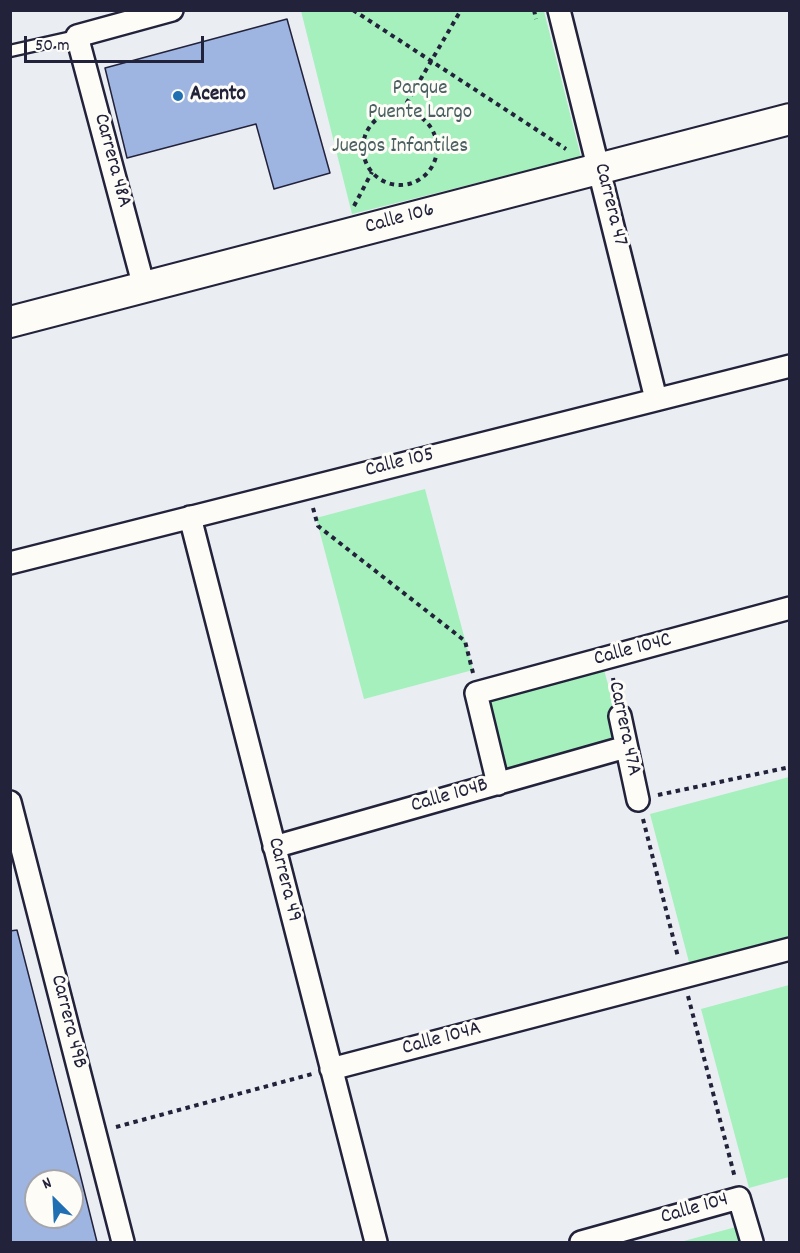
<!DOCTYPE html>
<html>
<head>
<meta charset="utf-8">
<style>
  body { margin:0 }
  #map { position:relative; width:800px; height:1253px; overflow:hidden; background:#eaeef3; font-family:Dekko,sans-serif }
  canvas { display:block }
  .frame { position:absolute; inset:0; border:12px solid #22223b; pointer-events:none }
  .north { position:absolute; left:24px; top:1169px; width:60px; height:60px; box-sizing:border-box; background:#fdfcf7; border:2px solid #a5a5ac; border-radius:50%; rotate:336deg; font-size:16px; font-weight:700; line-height:24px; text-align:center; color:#22223b }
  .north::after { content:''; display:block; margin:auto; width:21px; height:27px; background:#1f6fb2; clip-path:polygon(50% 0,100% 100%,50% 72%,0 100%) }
  .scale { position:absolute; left:24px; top:36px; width:180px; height:27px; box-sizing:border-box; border:3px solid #22223b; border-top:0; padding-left:8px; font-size:18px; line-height:21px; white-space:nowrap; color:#22223b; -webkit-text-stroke:4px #fdfcf7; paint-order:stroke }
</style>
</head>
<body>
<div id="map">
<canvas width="800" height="1253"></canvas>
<div class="frame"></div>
<div class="north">N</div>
<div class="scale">50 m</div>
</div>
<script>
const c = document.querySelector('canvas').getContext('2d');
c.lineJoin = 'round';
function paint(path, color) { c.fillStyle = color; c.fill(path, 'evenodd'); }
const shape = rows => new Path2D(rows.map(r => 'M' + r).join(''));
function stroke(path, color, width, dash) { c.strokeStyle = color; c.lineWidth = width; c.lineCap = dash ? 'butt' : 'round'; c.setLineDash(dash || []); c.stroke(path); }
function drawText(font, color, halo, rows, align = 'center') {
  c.font = font + ' Dekko,sans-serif'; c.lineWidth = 6; c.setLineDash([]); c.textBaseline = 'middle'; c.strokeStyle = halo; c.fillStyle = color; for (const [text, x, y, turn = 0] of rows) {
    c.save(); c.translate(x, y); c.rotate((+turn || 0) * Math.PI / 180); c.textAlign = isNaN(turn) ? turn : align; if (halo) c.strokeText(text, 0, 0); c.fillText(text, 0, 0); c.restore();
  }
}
paint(shape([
  [301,11,544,11,581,157,352,214],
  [425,489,473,670,364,699,316,518],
  [604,670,625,745,507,779,486,703],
  [789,777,789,940,690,966,650,814],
  [789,985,789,1177,749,1188,701,1009],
  [736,1227,740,1242,680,1242]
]), '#a6f0be');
const building = shape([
  [287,19,330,173,274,189,256,124,127,158,105,68,287,19],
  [17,930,79,1170,97,1242,10,1242,10,931,17,930],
  [36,1181,72,1181,72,1217,36,1217,36,1181]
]);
paint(building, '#9eb4e1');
stroke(building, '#22223b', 1.5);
const lane = shape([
  [10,51,77,36]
]);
const street = shape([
  [559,10,656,399],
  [144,287,77,36,172,10],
  [190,517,376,1242],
  [10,563,790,366],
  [620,716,638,800],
  [498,784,476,693,790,608],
  [10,802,123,1242],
  [274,847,626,747],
  [331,1069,790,949],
  [581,1242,739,1198,752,1242]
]);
const secondary = shape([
  [10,322,790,119]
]);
stroke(lane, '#22223b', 15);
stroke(street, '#22223b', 26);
stroke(secondary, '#22223b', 34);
stroke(shape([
  [353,10,566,149],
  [534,10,536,19],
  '363 148a37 37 0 1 1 74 0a37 37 0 1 1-74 0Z',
  [402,111,461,10],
  [354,206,372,172],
  [313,508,318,526,465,641,473,673],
  [613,678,616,695],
  [658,795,790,767],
  [643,819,678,957],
  [688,996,735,1178],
  [116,1127,312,1074]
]), '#22223b', 4, [4.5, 4.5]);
stroke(lane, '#fdfcf7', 10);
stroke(street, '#fdfcf7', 21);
stroke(secondary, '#fdfcf7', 30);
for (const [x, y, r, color] of [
  [178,96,6,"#1f6fb2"]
]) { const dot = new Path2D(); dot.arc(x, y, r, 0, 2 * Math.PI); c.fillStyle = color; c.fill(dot); stroke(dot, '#fdfcf7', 2); }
drawText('21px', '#4a6062', '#fdfcf7', [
  ["Parque",420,90],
  ["Puente Largo",420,114],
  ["Juegos Infantiles",400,148]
]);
drawText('bold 21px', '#22223b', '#fdfcf7', [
  ["Acento",190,96]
], 'left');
drawText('21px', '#22223b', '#fdfcf7', [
  ["Carrera 48A",111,161,75],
  ["Carrera 47",609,205,76],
  ["Calle 106",400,220,-15],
  ["Calle 105",400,464,-14],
  ["Calle 104C",633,651,-15],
  ["Carrera 47A",623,729,78],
  ["Calle 104B",450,797,-16],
  ["Carrera 49",283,880,76],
  ["Carrera 49B",67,1022,76],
  ["Calle 104A",442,1040,-15],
  ["Calle 104",695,1210,-16]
]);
</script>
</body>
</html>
